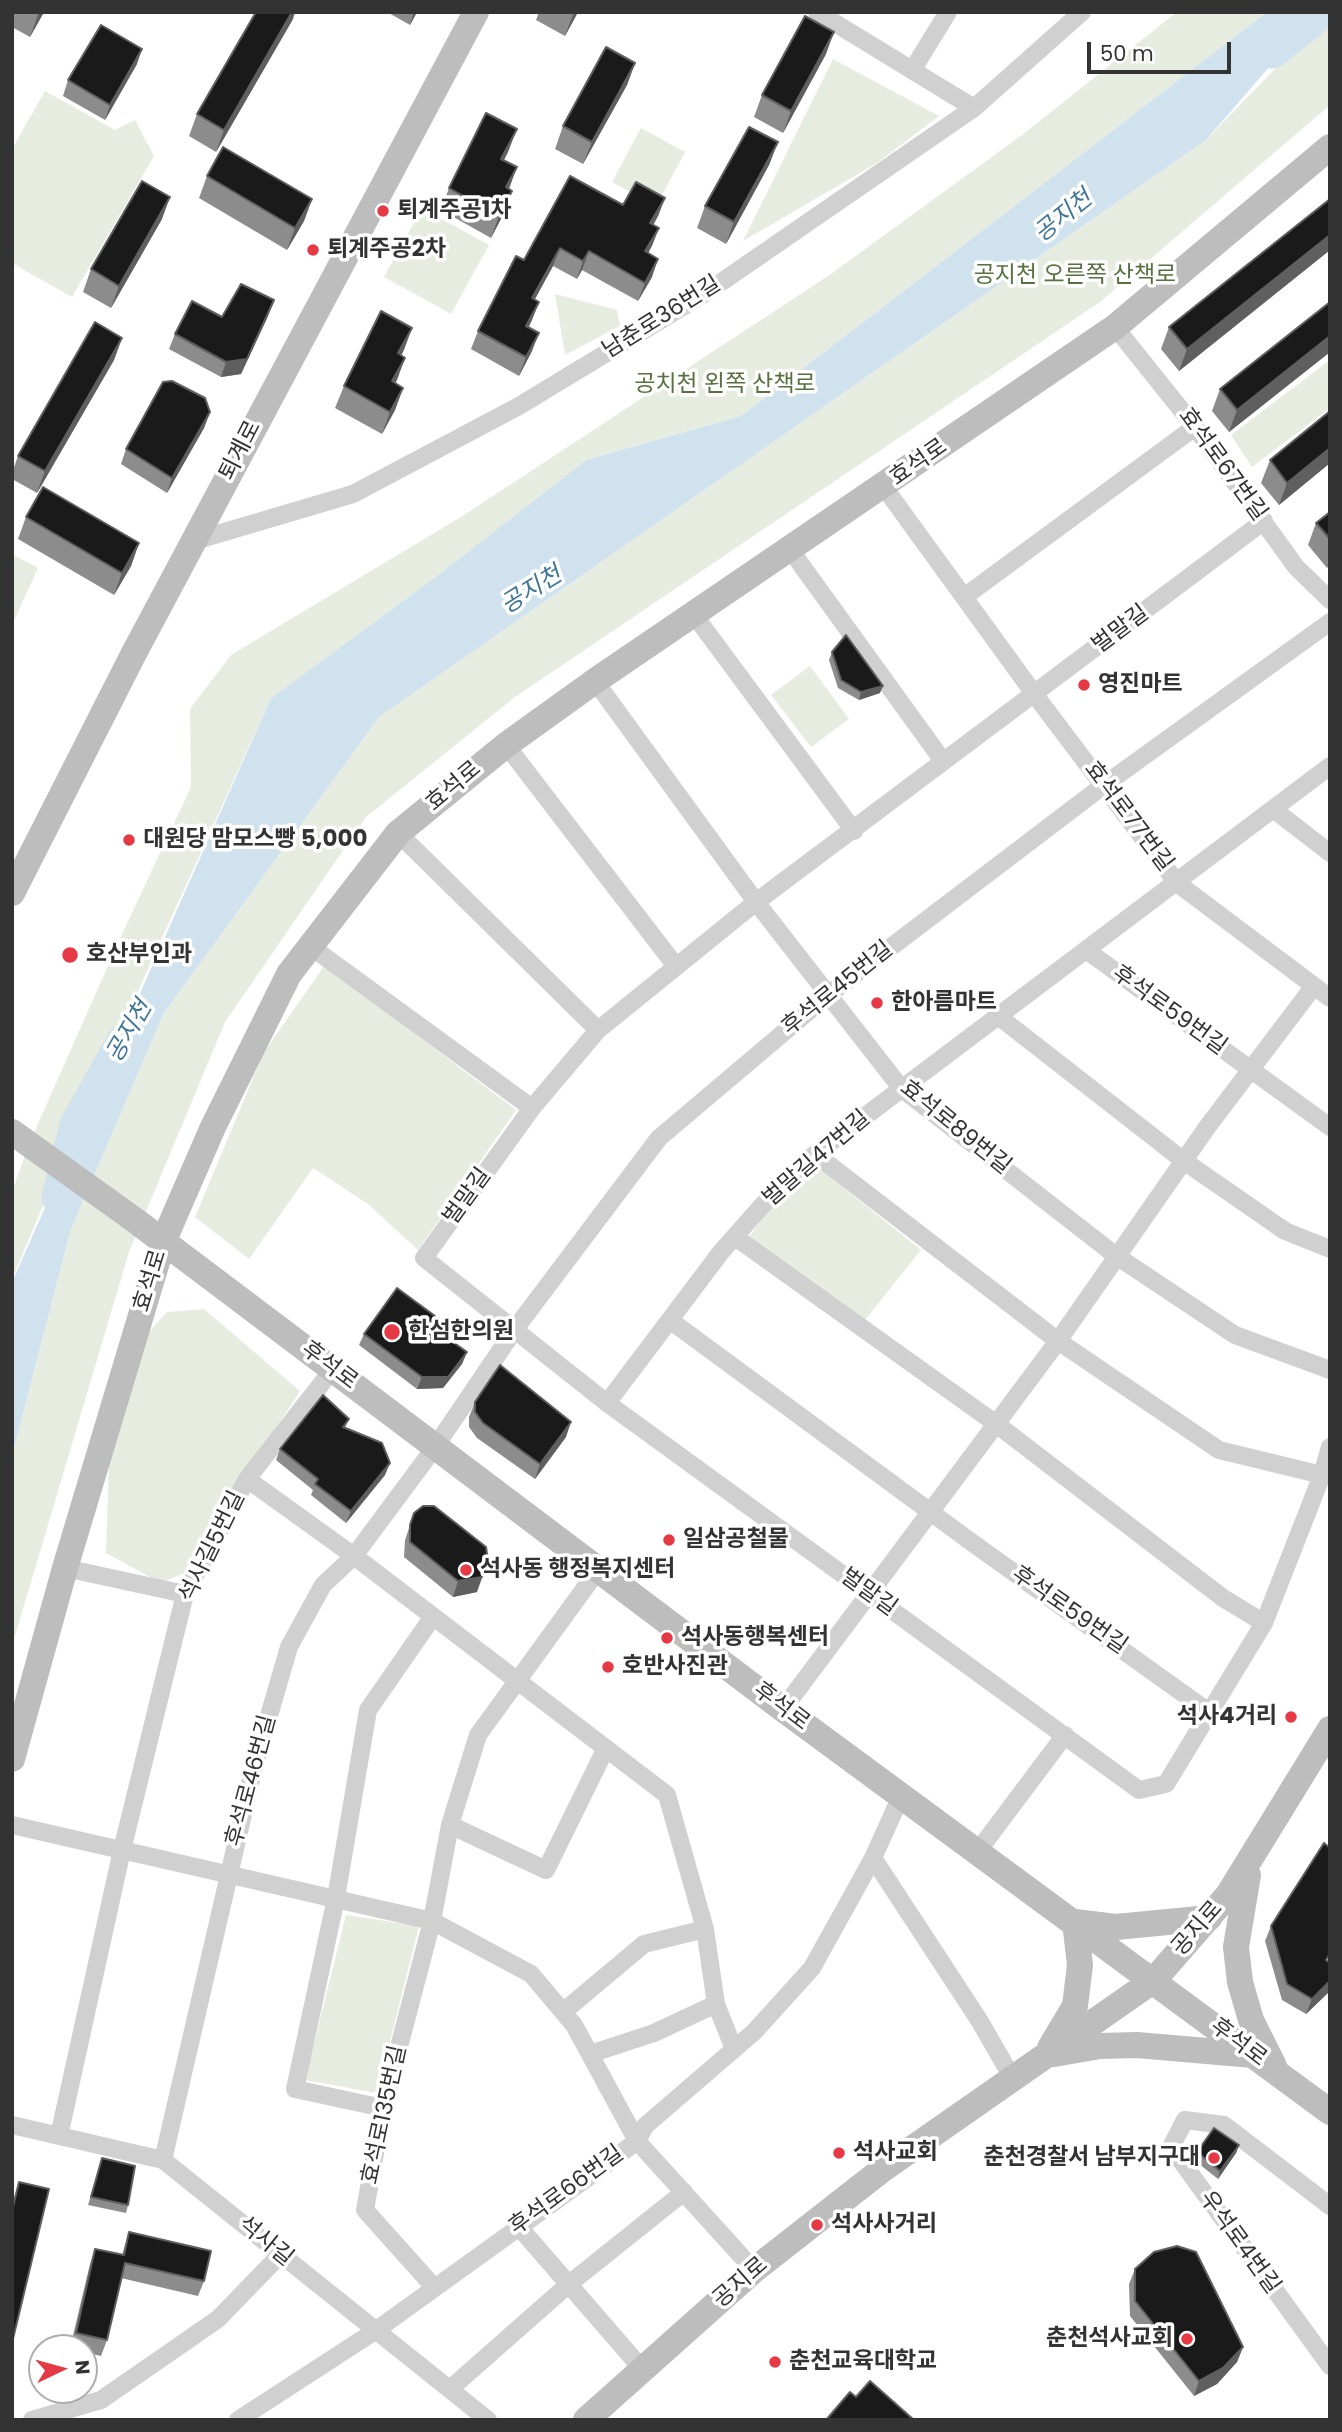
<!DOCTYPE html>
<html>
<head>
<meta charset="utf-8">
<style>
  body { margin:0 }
  #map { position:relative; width:1342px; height:2432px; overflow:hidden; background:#fff; font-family:Poppins,sans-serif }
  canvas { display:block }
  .frame { position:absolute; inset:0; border:14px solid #333; pointer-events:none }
  .north { position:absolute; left:28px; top:2334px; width:70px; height:70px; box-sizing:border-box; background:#fff; border:2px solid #adadad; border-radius:50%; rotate:85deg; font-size:19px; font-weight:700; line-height:28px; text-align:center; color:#333 }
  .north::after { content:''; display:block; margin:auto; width:24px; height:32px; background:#e63946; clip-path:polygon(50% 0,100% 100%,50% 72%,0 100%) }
  .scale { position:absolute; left:1087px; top:42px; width:144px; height:32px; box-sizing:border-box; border:4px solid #333; border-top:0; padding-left:9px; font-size:21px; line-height:24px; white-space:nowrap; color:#333; -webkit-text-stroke:5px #fff; paint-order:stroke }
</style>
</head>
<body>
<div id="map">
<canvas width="1342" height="2432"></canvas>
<div class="frame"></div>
<div class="north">N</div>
<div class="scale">50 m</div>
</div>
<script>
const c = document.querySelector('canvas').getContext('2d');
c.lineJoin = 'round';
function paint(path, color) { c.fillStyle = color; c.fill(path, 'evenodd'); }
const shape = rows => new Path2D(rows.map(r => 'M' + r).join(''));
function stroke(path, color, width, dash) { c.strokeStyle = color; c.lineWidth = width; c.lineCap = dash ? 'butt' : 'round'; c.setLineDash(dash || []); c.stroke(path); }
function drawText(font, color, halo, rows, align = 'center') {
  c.font = font + ' Poppins,"Noto Sans KR",sans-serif'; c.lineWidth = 7; c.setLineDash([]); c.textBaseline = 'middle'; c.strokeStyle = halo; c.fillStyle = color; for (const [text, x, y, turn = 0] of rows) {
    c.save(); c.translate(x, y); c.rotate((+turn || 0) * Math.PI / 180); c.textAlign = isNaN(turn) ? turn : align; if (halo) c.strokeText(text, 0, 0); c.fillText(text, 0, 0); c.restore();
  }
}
paint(shape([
  [1177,12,1267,12,741,416,586,460,437,576,271,698,77,1125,12,1279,12,1191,30,1142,122,934,191,787,190,709,231,655,461,517,831,274,1022,135],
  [1330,12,1330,105,1100,302,515,697,366,817,225,1022,129,1252,12,1646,12,1456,71,1229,164,1013,379,717,1206,140],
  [833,59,939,116,877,163,743,241],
  [45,91,115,130,135,120,154,156,72,297,12,263,12,149],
  [641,128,685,152,656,206,612,182],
  [422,208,489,245,451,314,384,277],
  [555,294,617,310,620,326,565,355],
  [1330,360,1330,408,1252,467,1231,435],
  [12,554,38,568,12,625],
  [810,666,849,719,811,747,771,695],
  [327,962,398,1021,516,1110,418,1250,368,1204,313,1168,249,1259,195,1217,264,1052],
  [814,1164,921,1250,864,1321,749,1237,780,1193],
  [204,1309,300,1391,238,1487,212,1520,184,1573,161,1583,106,1553,109,1465,144,1337,167,1312],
  [346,1915,419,1926,377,2093,305,2080]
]), '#e6ecdf');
paint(shape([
  [1267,12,1317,12,1206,140,379,717,164,1013,71,1229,12,1456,12,1282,271,698,437,576,586,460,741,416]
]), '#cfe2ee');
stroke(shape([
  [1272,51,1321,12],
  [59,1197,77,1125,123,1043]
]), '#cfe2ee', 35);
stroke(shape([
  [817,12,974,108],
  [913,69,948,12],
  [1115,327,1195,427,1296,567,1330,600],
  [884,487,1035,695,1177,883,1330,998],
  [1264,521,756,902,598,1030,532,1108,424,1258,607,1403,1139,1790,1166,1784,1264,1623,1322,1475,1330,1447],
  [194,541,353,494,519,406,707,292,974,108,1082,12],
  [789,548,943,761],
  [964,597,1195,427],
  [692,612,854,831],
  [595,681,756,902,901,1088,1115,1255,1235,1335,1330,1370],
  [506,745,675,965],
  [1273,809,1330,853],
  [398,833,598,1030],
  [310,946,532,1108],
  [1086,950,1330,1127],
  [998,1016,1184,1161,1285,1231,1330,1249],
  [815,1154,1058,1341,1219,1450,1322,1475],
  [735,1237,995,1423,1223,1598,1264,1623],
  [671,1321,974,1544,1209,1712],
  [607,1403,721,1252,783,1182,815,1154,1330,766],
  [247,1479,354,1556,667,1795,705,1929,716,2004,734,2049],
  [65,1568,185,1594],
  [783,1709,1058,1341,1208,1126,1314,986],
  [12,1825,432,1921,531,1974,574,2025,637,2141,754,2270],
  [450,1825,546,1870,605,1750],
  [978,1851,1065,1735],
  [873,1858,979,2020,1013,2079],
  [563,2012,644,1944,705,1929],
  [590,2054,654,2033,716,2004],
  [383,2108,295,2089,336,1898,368,1710,432,1618],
  [12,2125,163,2160,488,2420],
  [59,2136,122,1850,185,1594,247,1479,333,1369],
  [163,2160,254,1767,289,1647,323,1585,354,1556,435,1447,515,1329,659,1138,828,995,1104,785,1330,622],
  [1330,2206,1224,2125,1185,2120,1171,2147,1330,2366],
  [519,2227,643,2370],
  [434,2287,365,2210,383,2108,432,1921,450,1825,478,1735,598,1570],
  [451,2388,569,2284,684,2192],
  [32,2420,101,2400,218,2319,280,2255],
  [238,2420,375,2331,604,2166,637,2141,645,2126,754,2032,812,1968,873,1858,901,1796]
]), '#d0d0d0', 18);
stroke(shape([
  [12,893,133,655,476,12],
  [12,1132,136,1221,783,1709,1330,2112],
  [12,1759,65,1568,163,1242,213,1127,289,974,398,833,506,745,595,681,1115,327,1330,147],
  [1248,1875,1236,1947,1240,1982,1251,2020,1274,2066],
  [1050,2048,1075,2006,1080,1965,1075,1922,1116,1927,1209,1918],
  [1054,2054,1100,2046,1137,2045,1253,2055],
  [586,2420,754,2270,883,2169,1154,1980,1228,1895,1330,1729]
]), '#bdbdbd', 26);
paint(shape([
  [12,12,44,12,30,37,12,27],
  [387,12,417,12,410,25],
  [539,12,578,12,565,36,536,20],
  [293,19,216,152,189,136,197,114],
  [826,54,783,133,754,117,762,95],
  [635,63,627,85,583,164,555,149,563,126],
  [137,64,105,120,63,96,68,80],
  [778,142,769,165,726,244,697,228,705,206],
  [508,152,504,160,504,213,491,238,441,210,449,188],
  [207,176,312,199,304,221,287,250,199,198],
  [665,198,658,216,653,225,659,228,648,253,652,277,638,301,582,270,577,279,553,266,535,299,539,302,529,327,532,351,519,376,471,349,478,331,524,260,623,205],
  [1330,199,1330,250,1179,371,1161,349,1169,327],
  [162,219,111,308,83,292,91,269],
  [1330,302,1330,352,1229,432,1212,411,1220,389],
  [268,316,241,374,221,377,169,349,175,334,222,317],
  [122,338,114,360,37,493,12,479,12,473,18,456],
  [404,350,401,355,405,358,395,383,403,388,395,410,382,434,335,408,344,386],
  [1330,411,1330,463,1279,505,1261,483,1270,460],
  [210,412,204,428,167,493,121,464,126,449],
  [1330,512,1330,565,1327,568,1308,545,1316,523],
  [26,517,139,543,131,566,114,595,18,539],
  [832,652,880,693,859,700,838,688,829,660],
  [431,1326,467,1352,462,1364,443,1388,417,1389,359,1345,364,1334],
  [475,1402,566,1437,535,1479,477,1438,469,1427,469,1417],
  [349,1419,345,1428,385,1475,346,1523,311,1495,313,1490,276,1460,280,1449],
  [414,1513,477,1592,453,1597,404,1557,405,1540],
  [1271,1926,1330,1963,1330,1991,1306,2014,1282,2000,1265,1941],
  [1239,2145,1236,2153,1218,2179,1194,2160,1197,2152],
  [102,2158,128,2205,126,2213,88,2205],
  [19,2182,12,2343,12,2204],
  [129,2232,204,2281,198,2296,121,2278,107,2340,101,2356,84,2352,84,2348,70,2348,90,2264,95,2249,122,2255],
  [1135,2269,1243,2347,1237,2362,1217,2384,1194,2396,1130,2316,1129,2284]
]), '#8c8c8c');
paint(shape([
  [39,12,44,12,30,37,38,15],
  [292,12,295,12,293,19,216,152,224,130],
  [414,12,417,12,410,25],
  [574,12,578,12,565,36],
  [834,32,826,54,783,133,791,111],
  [142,49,137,64,105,120,110,105],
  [635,63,627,85,583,164,592,142],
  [517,129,508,152,493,181,501,159],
  [778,142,769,165,726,244,734,222],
  [517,167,509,189,506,187],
  [512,191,504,213,491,238,499,216],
  [170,197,162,219,111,308,119,286],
  [665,198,658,216,644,242,650,223],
  [312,199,304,221,287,250,295,228],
  [659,228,652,246,639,270,645,251],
  [1330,235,1330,250,1179,371,1187,349],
  [560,248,553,266,525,317,532,298],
  [589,251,582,270,577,279,583,261],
  [658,259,652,277,638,301,645,283],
  [274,300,268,316,241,374,221,377,226,362],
  [539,302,532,320,519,344,526,326],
  [412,328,404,350,390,376,398,353],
  [539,333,532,351,519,376,526,357],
  [1330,336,1330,352,1229,432,1237,410],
  [122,338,114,360,37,493,45,471],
  [405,358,397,380,384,403,392,381],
  [403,388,395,410,382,434,390,412],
  [210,412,204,428,167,493,172,478],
  [1330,448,1330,463,1279,505,1287,483],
  [139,543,131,566,114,595,122,573],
  [883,686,880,693,859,700,861,692],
  [467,1352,462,1364,443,1388,417,1389,422,1377],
  [571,1422,566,1437,535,1479,540,1464],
  [390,1463,385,1475,346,1523,351,1511],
  [488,1561,477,1592,453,1597,458,1581],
  [1330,1981,1330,1991,1306,2014,1312,1999],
  [1239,2145,1236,2153,1218,2179,1220,2171],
  [1243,2347,1237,2362,1217,2384,1194,2396,1199,2381]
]), '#5f5f5f');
const building = shape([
  [256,12,292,12,224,130,197,114,256,12],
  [805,16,834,32,791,111,762,95,805,16],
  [101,25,142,49,110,105,68,80,101,25],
  [606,47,635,63,592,142,563,126,606,47],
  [486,113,517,129,501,159,517,167,506,187,512,191,499,216,449,188,486,113],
  [749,127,778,142,734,222,705,206,749,127],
  [223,147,312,199,295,228,207,176,223,147],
  [570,176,623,205,636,182,665,198,650,223,659,228,645,251,658,259,645,283,589,251,583,261,560,248,532,298,539,302,526,326,539,333,526,357,478,331,516,256,524,260,570,176],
  [142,181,170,197,119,286,91,269,142,181],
  [1330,199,1330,235,1187,349,1169,327,1330,199],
  [241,284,274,300,247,359,226,362,175,334,192,301,222,317,241,284],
  [1330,302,1330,336,1237,410,1220,389,1330,302],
  [381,311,412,328,398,353,405,358,392,381,403,388,390,412,344,386,381,311],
  [95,322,122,338,45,471,18,456,95,322],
  [172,381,205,398,210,412,172,478,126,449,163,382,172,381],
  [1330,411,1330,448,1287,483,1270,460,1330,411],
  [43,487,139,543,122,573,26,517,43,487],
  [1330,512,1330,539,1316,523,1330,512],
  [846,635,883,686,861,692,841,680,832,652,846,635],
  [397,1288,435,1316,429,1325,467,1352,448,1377,422,1377,364,1334,397,1288],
  [500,1365,571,1422,540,1464,483,1423,475,1412,475,1402,500,1365],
  [323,1395,349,1419,343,1427,382,1443,390,1463,351,1511,315,1484,318,1479,280,1449,323,1395],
  [423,1506,434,1506,486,1547,488,1561,482,1577,458,1581,410,1542,410,1525,414,1513,423,1506],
  [1324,1843,1330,1848,1330,1954,1326,1960,1330,1963,1330,1981,1312,1999,1287,1984,1271,1926,1324,1843],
  [1214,2128,1239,2145,1220,2171,1197,2152,1214,2128],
  [102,2158,135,2166,128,2205,91,2197,102,2158],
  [19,2182,49,2189,12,2343,12,2211,19,2182],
  [129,2232,211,2251,204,2281,125,2263,107,2340,76,2333,95,2249,124,2255,129,2232],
  [1177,2246,1196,2252,1243,2347,1223,2368,1199,2381,1135,2301,1135,2269,1154,2252,1177,2246],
  [870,2381,914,2420,826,2420,850,2392,856,2397,870,2381]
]);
paint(building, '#1a1a1a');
stroke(building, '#5f5f5f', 2);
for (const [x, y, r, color] of [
  [383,211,7,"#e63946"],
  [313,250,7,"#e63946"],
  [1084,685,7,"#e63946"],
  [129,840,7,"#e63946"],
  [70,955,9,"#e63946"],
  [877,1003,7,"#e63946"],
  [392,1332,9,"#e63946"],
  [669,1540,7,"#e63946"],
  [466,1570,7,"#e63946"],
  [667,1638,7,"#e63946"],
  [608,1667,7,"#e63946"],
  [1291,1717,7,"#e63946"],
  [839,2153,7,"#e63946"],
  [1214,2158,7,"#e63946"],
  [817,2225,7,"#e63946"],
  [1187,2339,7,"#e63946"],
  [775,2362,7,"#e63946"]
]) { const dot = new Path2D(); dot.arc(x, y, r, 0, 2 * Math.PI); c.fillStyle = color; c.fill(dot); stroke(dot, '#fff', 2.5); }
drawText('bold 23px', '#333', '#fff', [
  ["퇴계주공1차",397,211],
  ["퇴계주공2차",327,250],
  ["영진마트",1098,685],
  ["대원당 맘모스빵 5,000",143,840],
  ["호산부인과",86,955],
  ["한아름마트",891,1003],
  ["한섬한의원",408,1332],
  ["일삼공철물",683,1540],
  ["석사동 행정복지센터",480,1570],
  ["석사동행복센터",681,1638],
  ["호반사진관",622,1667],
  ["석사4거리",1277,1717,"right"],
  ["석사교회",853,2153],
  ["춘천경찰서 남부지구대",1200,2158,"right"],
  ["석사사거리",831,2225],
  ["춘천석사교회",1173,2339,"right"],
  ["춘천교육대학교",789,2362]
], 'left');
drawText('23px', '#56703f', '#fff', [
  ["공지천 오른쪽 산책로",1075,276],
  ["공치천 왼쪽 산책로",725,385]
]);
drawText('23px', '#333', '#fff', [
  ["남춘로36번길",662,318,-32],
  ["퇴계로",241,451,-63],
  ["효석로",919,463,-35],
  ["효석로67번길",1222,465,54],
  ["벌말길",1121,630,-37],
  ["효석로",454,787,-40],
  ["효석로77번길",1128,817,53],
  ["후석로45번길",838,989,-39],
  ["후석로59번길",1169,1011,36],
  ["효석로89번길",955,1128,39],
  ["벌말길47번길",817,1159,-41],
  ["벌말길",468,1197,-54],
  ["효석로",151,1281,-73],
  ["후석로",329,1366,37],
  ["석사길5번길",213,1547,-64],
  ["벌말길",868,1593,36],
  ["후석로59번길",1069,1611,35],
  ["후석로",781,1707,37],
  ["후석로46번길",252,1781,-75],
  ["공지로",1198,1929,-49],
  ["후석로",1238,2043,37],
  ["효석로135번길",385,2115,-78],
  ["후석로66번길",567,2191,-36],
  ["석사길",265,2242,39],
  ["우석로4번길",1239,2243,54],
  ["공지로",741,2283,-41]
]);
drawText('italic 24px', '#3f7597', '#fff', [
  ["공지천",1064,217,-39],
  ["공지천",532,591,-32],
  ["공지천",130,1032,-60]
]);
</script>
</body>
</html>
